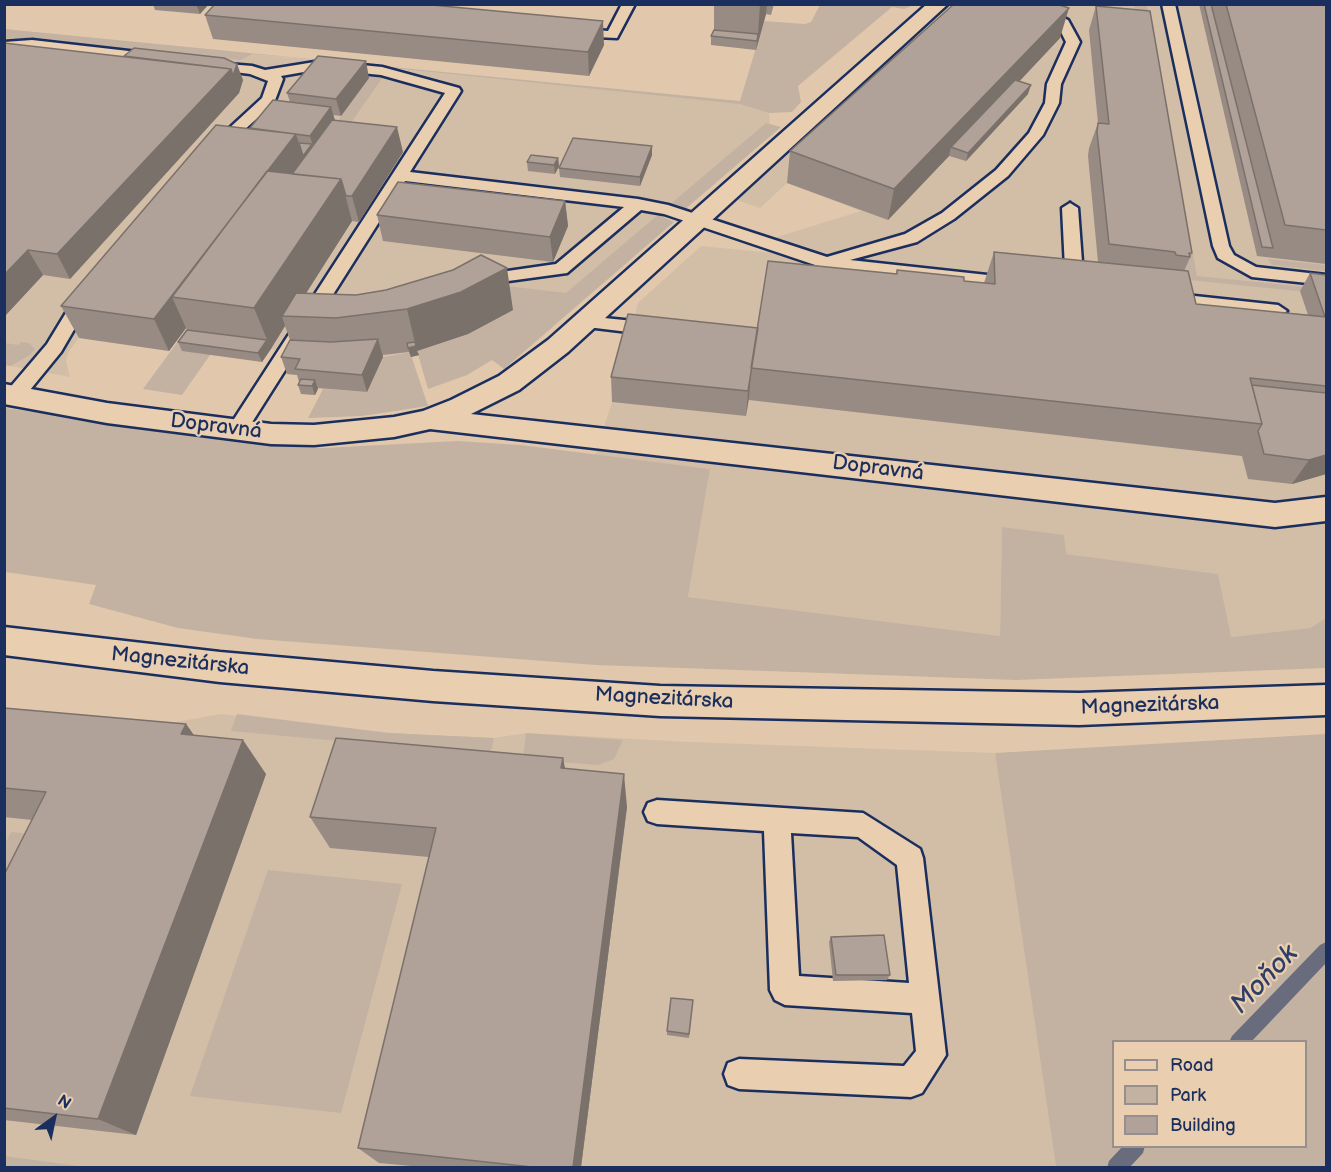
<!DOCTYPE html>
<html>
<head>
<meta charset="utf-8">
<style>
  body { margin:0 }
  #map { position:relative; width:1331px; height:1172px; overflow:hidden; background:#e1c8ad; font-family:"Balsamiq Sans",sans-serif }
  canvas { display:block }
  .frame { position:absolute; inset:0; border:6px solid #1b2f5e; pointer-events:none }
  .legend { position:absolute; left:1112px; top:1040px; width:195px; height:108px; box-sizing:border-box; background:#e9ceb0; border:2px solid #978e8f; margin:0; padding:8px 10px; list-style:none; font-size:18px; color:#1b2f5e }
  .legend li { display:flex; align-items:center; gap:12px; height:30px }
  .legend b { width:30px; border:2px solid #978e8f }
  .north { position:absolute; left:24px; top:1088px; width:60px; height:60px; -webkit-text-stroke:4px #e9ceb0; paint-order:stroke; rotate:33deg; font-size:16px; font-weight:700; line-height:24px; text-align:center; color:#1b2f5e }
  .north::after { content:''; display:block; margin:auto; width:21px; height:27px; background:#1b2f5e; clip-path:polygon(50% 0,100% 100%,50% 72%,0 100%) }
</style>
</head>
<body>
<div id="map">
<canvas width="1331" height="1172"></canvas>
<div class="frame"></div>
<ul class="legend">
<li><b style="height:8px;background:#e9ceb0"></b>Road</li>
<li><b style="height:16px;background:#c3b2a1"></b>Park</li>
<li><b style="height:16px;background:#b0a299"></b>Building</li>
</ul>
<div class="north">N</div>
</div>
<script>
const c = document.querySelector('canvas').getContext('2d');
c.lineJoin = 'round';
function paint(path, color) { c.fillStyle = color; c.fill(path, 'evenodd'); }
const shape = rows => new Path2D(rows.map(r => 'M' + r).join(''));
function stroke(path, color, width, dash) { c.strokeStyle = color; c.lineWidth = width; c.lineCap = dash ? 'butt' : 'round'; c.setLineDash(dash || []); c.stroke(path); }
function drawText(font, color, halo, rows, align = 'center') {
  c.font = font + ' "Balsamiq Sans",sans-serif'; c.lineWidth = 4.5; c.setLineDash([]); c.textBaseline = 'middle'; c.strokeStyle = halo; c.fillStyle = color; for (const [text, x, y, turn = 0] of rows) {
    c.save(); c.translate(x, y); c.rotate((+turn || 0) * Math.PI / 180); c.textAlign = isNaN(turn) ? turn : align; if (halo) c.strokeText(text, 0, 0); c.fillText(text, 0, 0); c.restore();
  }
}
paint(shape([
  [953,5,1326,5,1326,618,1310,628,1230,637,1218,574,1065,554,1002,528,1000,636,688,597,710,469,595,455,612,402,638,303,701,246,773,253,777,237,861,211,787,183,760,208,737,200],
  [4,29,757,105,769,113,770,123,535,325,513,310,469,334,442,343,383,357,367,392,318,389,315,395,301,394,306,376,287,374,299,354,271,349,262,362,180,337,169,351,79,338,69,351,66,361,70,377,5,365],
  [221,714,389,733,494,738,526,733,691,742,995,753,1056,1167,84,1168,5,1156,4,743,171,723]
]), '#d2bda7');
paint(shape([
  [820,5,914,5,904,9,892,7,798,86,801,102,792,112,769,113,740,104,286,57,252,54,241,60,5,38,4,29,740,101,764,21,805,24,811,22],
  [1134,5,1147,5,1197,276,1326,289,1326,294,1180,279],
  [324,70,383,77,336,144,210,355,182,395,143,389,336,125,341,116],
  [766,123,781,127,683,211,671,207,661,216,674,222,504,369,492,360,467,375,428,389,417,351,468,334,512,310,506,286,566,293],
  [1268,259,1326,265,1326,271,1272,265],
  [21,342,29,343,35,349,30,355,10,366,5,365,5,343,18,345],
  [410,352,428,406,362,416,308,418,323,389,367,392,383,357],
  [5,408,271,446,324,448,457,441,521,445,710,469,688,597,1000,636,1002,527,1064,535,1066,554,1218,574,1231,637,1310,628,1326,618,1326,668,1016,680,823,673,596,665,257,639,178,628,89,604,96,585,5,572],
  [237,714,389,733,494,738,490,755,231,731],
  [526,733,623,740,614,759,598,765,523,759],
  [1326,734,1326,1167,1056,1167,995,753],
  [1114,1042,1306,1042,1306,1146,1114,1146],
  [11,832,44,835,5,915,5,844],
  [268,870,402,884,341,1113,190,1096],
  [4,1156,5,1156,84,1167,5,1167]
]), '#c3b2a1');
paint(shape([
  [1326,942,1326,963,1251,1042,1229,1042,1232,1036,1320,945,1326,942],
  [1123,1146,1145,1146,1143,1153,1129,1168,1107,1168,1109,1161,1123,1146]
]), '#696c7d');
const lane = shape([
  [622,4,635,4,617,38,574,36,567,32,574,28,608,31,622,4],
  [1018,4,1035,4,1068,20,1080,42,1061,84,1059,103,1043,135,1008,176,954,219,917,242,850,260,1015,278,1021,279,1024,283,1021,287,1015,288,821,267,664,214,641,210,567,273,479,285,470,280,473,276,556,264,624,207,405,181,244,435,237,437,230,435,227,430,445,93,381,75,321,69,281,76,283,79,274,103,222,150,217,152,209,147,212,144,262,98,268,81,250,74,204,68,204,62,252,66,265,70,321,61,382,67,459,88,461,91,410,172,638,199,668,205,827,257,905,234,942,213,996,170,1029,133,1045,103,1047,84,1066,42,1058,26,1018,4],
  [1162,4,1175,4,1229,246,1234,255,1256,267,1326,275,1326,285,1252,277,1218,258,1213,246,1162,4],
  [32,40,155,54,162,58,155,62,32,48,4,50,4,42,32,40],
  [1070,203,1078,208,1084,289,1075,295,1066,289,1062,208,1070,203],
  [84,291,93,297,61,352,21,401,7,401,4,396,7,391,47,344,78,293,84,291],
  [1167,293,1278,305,1287,311,1278,317,1161,303,1158,299,1167,293],
  [585,316,653,323,662,329,653,335,579,326,576,322,579,318,585,316],
  [657,800,863,813,920,849,923,858,946,1055,922,1093,911,1097,739,1089,728,1085,724,1074,728,1063,739,1059,904,1066,916,1051,912,1013,785,1005,775,1000,770,990,764,831,657,824,648,821,644,812,648,803,657,800],
  [791,833,858,837,897,865,909,983,799,976,791,833]
]);
const street = shape([
  [927,4,948,4,568,352,519,390,471,414,1275,503,1326,497,1326,521,1275,527,430,429,394,437,314,445,271,444,107,423,4,404,4,384,107,403,271,424,314,425,394,417,423,411,451,400,499,376,548,340,927,4],
  [4,627,220,652,433,671,660,686,1079,693,1326,685,1326,715,1079,725,660,716,433,701,220,682,4,655,4,627]
]);
stroke(lane, '#1b2f5e', 5);
stroke(street, '#1b2f5e', 5);
paint(lane, '#e9ceb0');
paint(street, '#e9ceb0');
paint(shape([
  [153,4,209,4,200,14,155,10],
  [714,4,774,4,771,15,766,14,756,50,711,45,711,36,714,30],
  [1199,4,1326,4,1326,264,1257,256],
  [1096,6,1192,253,1184,271,1196,304,1308,315,1300,291,1310,273,1326,275,1326,474,1292,484,1248,479,1242,456,749,400,749,398,746,416,612,402,611,377,758,328,896,274,897,270,964,281,984,283,994,252,1098,262,1088,156,1089,148,1098,123,1089,30],
  [205,15,604,45,589,76,213,39],
  [1060,38,1019,81,1028,94,966,161,949,156,888,220,787,183,790,151],
  [4,43,243,80,239,93,70,279,43,275,4,317],
  [369,78,341,116,333,115,335,120,403,152,359,222,352,221,306,293,513,310,468,334,417,351,419,355,411,357,409,352,383,355,383,357,367,392,318,388,315,395,301,394,298,385,299,382,297,375,287,374,281,357,290,340,285,326,262,362,182,351,178,342,187,330,186,328,169,351,79,338,61,306,250,129,290,102,287,93],
  [652,146,652,155,640,186,560,177,559,168],
  [558,158,559,166,555,174,528,171,527,162],
  [565,201,568,226,553,262,383,241,377,215],
  [4,708,186,724,194,736,266,774,136,1135,4,1120,4,875,32,820,4,817],
  [563,758,565,769,627,807,581,1167,422,1167,379,1163,358,1148,429,857,330,848,310,817],
  [831,937,890,975,887,980,833,981,829,942],
  [693,1000,689,1038,667,1035,667,1031]
]), '#978b84');
paint(shape([
  [196,4,209,4,200,14],
  [760,4,767,4,766,14,756,50,758,34],
  [1069,8,1060,38,956,149,951,147,949,156,888,220,894,189],
  [603,21,604,45,589,76,588,52],
  [366,61,369,78,341,116,336,99],
  [237,64,243,80,239,93,70,279,57,254,231,69],
  [1031,85,1028,94,966,161,968,153],
  [331,107,336,124,315,153,310,136],
  [397,127,403,152,359,222,352,196],
  [296,134,303,156,312,144,314,153,172,297,186,328,169,351,154,319],
  [652,146,652,155,640,186,640,177],
  [558,158,559,166,555,174,554,165],
  [341,179,352,221,291,317,282,316,285,326,271,349,254,308],
  [565,201,568,226,553,262,550,237],
  [28,250,43,275,4,317,4,275],
  [507,268,513,310,468,334,417,351,419,355,411,357,408,348,416,347,407,309],
  [378,339,383,357,367,392,362,375],
  [267,340,271,349,262,362,258,353],
  [751,372,749,397,746,416,748,391],
  [315,380,318,389,315,395,312,386],
  [1326,455,1326,474,1292,484,1309,460],
  [186,724,211,759,181,734],
  [243,740,266,774,136,1135,98,1119],
  [563,758,569,791,561,768],
  [624,774,627,807,581,1167,573,1167]
]), '#7b716b');
const building = shape([
  [215,4,361,4,370,5,371,4,421,4,603,21,588,52,205,15,215,4],
  [954,4,1056,4,1069,8,894,189,790,151,954,4],
  [1204,4,1211,4,1273,248,1262,247,1204,4],
  [1226,4,1326,4,1326,230,1285,225,1226,4],
  [1096,6,1150,11,1192,253,1189,253,1190,257,1176,255,1175,252,1109,244,1097,132,1098,123,1109,124,1096,6],
  [714,30,758,34,757,41,711,36,714,30],
  [4,43,231,69,57,254,28,250,4,275,4,43],
  [134,48,224,58,237,64,233,76,231,69,124,56,134,48],
  [318,56,366,61,336,99,287,93,318,56],
  [1015,80,1031,85,968,153,951,147,1015,80],
  [273,100,331,107,310,136,250,128,273,100],
  [332,120,397,127,352,196,346,196,341,179,292,174,332,120],
  [216,125,296,134,154,319,61,306,216,125],
  [573,138,652,146,640,177,559,168,573,138],
  [299,143,312,144,303,156,299,143],
  [531,155,558,158,554,165,527,162,531,155],
  [267,171,341,179,254,308,172,297,267,171],
  [398,182,565,201,550,237,377,215,398,182],
  [994,252,1188,271,1196,304,1326,317,1326,386,1250,378,1262,424,751,368,768,261,897,274,897,270,964,277,964,281,995,284,994,252],
  [481,255,507,268,461,292,407,309,336,318,282,316,296,293,356,295,386,290,453,270,481,255],
  [1310,273,1326,275,1326,317,1325,317,1310,273],
  [628,314,758,328,748,391,611,377,628,314],
  [187,330,267,340,258,353,178,342,187,330],
  [378,339,362,375,295,369,300,359,281,357,290,340,331,342,378,339],
  [415,342,416,346,408,348,407,343,415,342],
  [301,379,315,380,312,386,298,385,301,379],
  [1252,385,1326,393,1326,455,1309,460,1264,454,1258,431,1262,424,1252,385],
  [4,708,186,724,181,734,243,740,98,1119,4,1108,4,875,46,792,4,788,4,708],
  [336,738,563,758,561,768,624,774,573,1167,532,1167,358,1148,436,828,310,817,336,738],
  [884,935,890,975,836,975,831,937,884,935],
  [671,998,693,1000,689,1034,667,1031,671,998]
]);
paint(building, '#b0a299');
stroke(building, '#7b716b', 1.5);
drawText('21px', '#1b2f5e', '#e9ceb0', [
  ["Dopravná",216,427,7],
  ["Dopravná",878,469,7],
  ["Magnezitárska",180,662,6],
  ["Magnezitárska",664,699,3],
  ["Magnezitárska",1150,706,-2]
]);
drawText('italic 27px', '#2e3e66', '#e9ceb0', [
  ["Moňok",1265,980,-46]
]);
</script>
</body>
</html>
